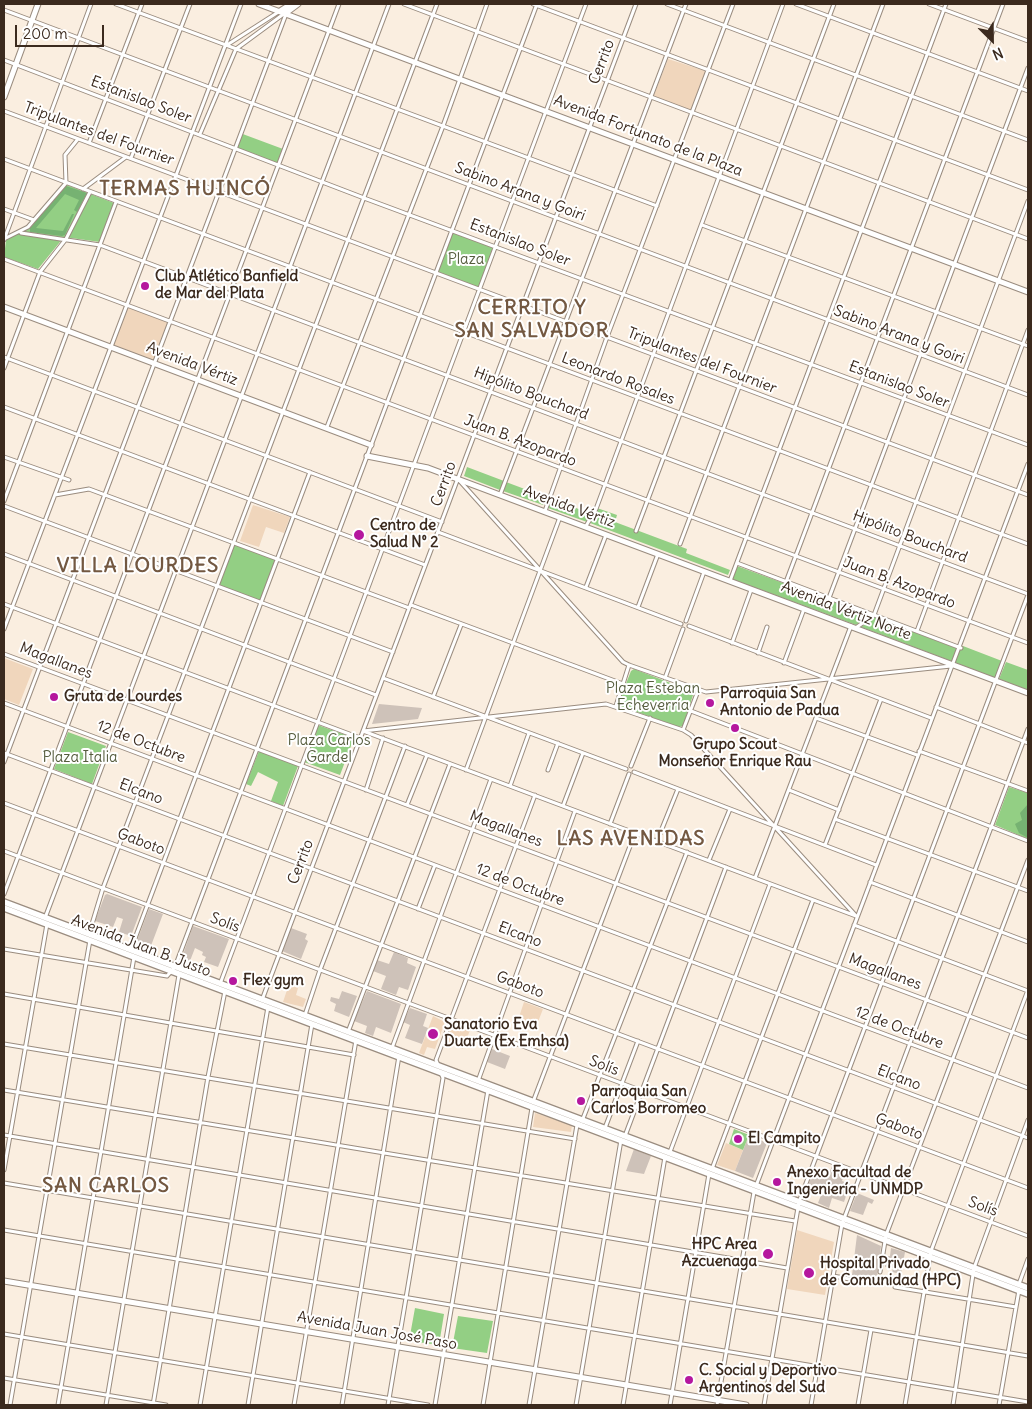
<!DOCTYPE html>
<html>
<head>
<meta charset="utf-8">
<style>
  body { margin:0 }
  #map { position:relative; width:1032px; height:1409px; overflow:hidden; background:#faeee0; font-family:Delius,sans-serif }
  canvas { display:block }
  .frame { position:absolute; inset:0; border:5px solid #3b2a1e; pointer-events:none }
  .north { position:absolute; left:967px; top:15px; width:50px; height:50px; -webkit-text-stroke:4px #fff; paint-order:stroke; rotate:157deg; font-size:14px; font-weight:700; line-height:20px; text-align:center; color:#3b2a1e }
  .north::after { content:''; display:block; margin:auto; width:18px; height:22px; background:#3b2a1e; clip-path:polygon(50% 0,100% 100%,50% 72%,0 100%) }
  .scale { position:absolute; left:15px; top:25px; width:89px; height:22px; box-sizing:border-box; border:2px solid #3b2a1e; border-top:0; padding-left:6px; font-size:15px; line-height:18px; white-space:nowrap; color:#3b2a1e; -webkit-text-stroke:4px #fff; paint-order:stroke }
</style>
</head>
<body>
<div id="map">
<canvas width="1032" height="1409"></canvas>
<div class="frame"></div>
<div class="north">N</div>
<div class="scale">200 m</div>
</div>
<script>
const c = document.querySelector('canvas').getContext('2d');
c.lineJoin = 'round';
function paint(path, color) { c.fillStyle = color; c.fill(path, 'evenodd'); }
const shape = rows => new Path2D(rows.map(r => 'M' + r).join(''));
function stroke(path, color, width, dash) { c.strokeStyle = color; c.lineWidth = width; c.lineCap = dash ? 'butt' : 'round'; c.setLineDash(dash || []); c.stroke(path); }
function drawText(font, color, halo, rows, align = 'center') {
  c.font = font + ' Delius,sans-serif'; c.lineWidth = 4; c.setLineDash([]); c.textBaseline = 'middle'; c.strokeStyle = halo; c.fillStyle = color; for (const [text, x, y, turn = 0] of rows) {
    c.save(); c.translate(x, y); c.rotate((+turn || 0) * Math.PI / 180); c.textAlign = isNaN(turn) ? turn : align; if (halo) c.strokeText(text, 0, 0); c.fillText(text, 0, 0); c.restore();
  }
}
paint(shape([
  [668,59,706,71,691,111,653,98],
  [127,305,170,321,154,363,111,347],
  [253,505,290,517,284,533,266,527,259,547,240,541],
  [4,658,33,669,19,705,4,699],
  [289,984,298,988,296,995,306,999,303,1007,283,1002],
  [524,1002,543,1009,536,1027,518,1020],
  [433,1016,445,1022,435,1049,427,1047,424,1055,419,1053],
  [453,1023,470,1030,463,1049,446,1042],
  [535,1113,572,1125,571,1132,533,1127],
  [726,1143,743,1150,735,1171,717,1165],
  [797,1230,834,1242,825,1295,787,1289]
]), '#f0d6bc');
paint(shape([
  [379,704,422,708,418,719,372,724],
  [107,894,142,907,131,936,119,932,123,919,117,917,113,927,95,921,105,895],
  [149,909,163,914,149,951,135,946],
  [193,926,229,939,218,967,204,962,206,957,202,955,203,952,195,948,188,966,180,963],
  [291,928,307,934,305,939,308,941,301,959,282,951],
  [394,952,408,958,407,963,416,967,408,990,399,987,396,995,381,989,386,976,373,971,377,960,389,964],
  [342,991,357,996,349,1017,334,1011,336,1004,330,1001,331,997,339,999],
  [367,991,401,1004,391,1033,376,1027,373,1036,365,1033,367,1026,354,1021],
  [410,1008,427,1014,423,1026,428,1028,422,1044,405,1038,410,1025,403,1022],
  [492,1049,510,1056,505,1069,487,1062],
  [749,1135,767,1143,753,1178,735,1171],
  [634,1149,651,1156,644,1174,626,1171],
  [832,1166,845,1171,842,1181,850,1184,844,1202,832,1198,829,1208,818,1203,823,1190,808,1185,814,1171,828,1176],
  [857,1193,874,1200,872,1204,868,1202,863,1215,850,1211],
  [857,1235,881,1246,877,1277,874,1278,852,1275],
  [891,1248,905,1252,901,1274,892,1272,893,1268,885,1267,886,1256,890,1256]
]), '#cec2b9');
paint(shape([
  [240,133,283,149,279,164,236,147],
  [67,185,114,203,100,242,64,237,38,269,4,257,6,240,30,228],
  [452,229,496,246,479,290,436,273],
  [467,467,504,481,500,490,464,476],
  [506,482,546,497,543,505,503,491],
  [552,499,592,514,587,522,548,508],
  [597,508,617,515,615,522,687,549,686,553,730,570,728,575,590,523],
  [234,543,277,560,261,603,218,587],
  [737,566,857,610,870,616,856,625,732,579],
  [874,617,961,650,963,646,1002,661,996,678,861,627],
  [1006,662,1028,670,1028,690,999,679],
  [634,669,694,692,683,726,679,727,620,706,619,701,631,671],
  [318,725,354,738,340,775,304,762],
  [68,732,106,746,92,784,54,769],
  [259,751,298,766,283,806,271,801,278,782,258,772,251,786,246,784],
  [1009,787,1028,793,1028,839,995,825],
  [734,1129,749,1135,743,1150,729,1144],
  [415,1308,444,1314,439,1345,409,1341],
  [458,1316,493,1321,487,1353,452,1348]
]), '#93cf84');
paint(shape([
  [66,186,87,193,77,212,74,210,79,200,65,194,36,228,63,231,72,214,74,214,65,235,62,236,30,232,30,228],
  [1028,804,1028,838,1019,833,1015,824,1022,820,1020,813]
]), '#76b272');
const street = shape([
  [116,4,657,206],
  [404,4,1028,239],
  [533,4,1028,190],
  [667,4,1028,140],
  [796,4,1028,91],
  [929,4,1028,41],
  [4,10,1028,395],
  [227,45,280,11],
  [4,60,364,198,1028,445],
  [4,111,1028,495],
  [200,134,236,49,285,13],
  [89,143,142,4],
  [131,158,190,4],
  [4,159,1028,544],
  [83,189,126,157],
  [4,209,34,220],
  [702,225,1028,346],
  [21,233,100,245,1028,594],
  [4,239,28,227,66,183,65,155,78,139],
  [4,240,91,4],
  [4,259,1028,643],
  [4,357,442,522],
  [4,368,40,272,66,239,90,192],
  [4,407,425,565],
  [327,427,443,126,487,4],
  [4,457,69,480],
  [458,479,623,662,629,665,706,692,951,666],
  [55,495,89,489,409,608],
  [500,495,686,4],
  [4,501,116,202],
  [4,506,393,652],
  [545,511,607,337,733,4],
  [586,526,596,509,783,4],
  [636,531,834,4],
  [438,532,681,624],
  [680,544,883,4],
  [4,554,376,695],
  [737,563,961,648],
  [730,581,946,4],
  [786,582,1003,4],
  [586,587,606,535],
  [829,598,1028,68],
  [4,604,360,738],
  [411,605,623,684],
  [638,607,658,554],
  [686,621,704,572],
  [689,626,931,718],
  [857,627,874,615,1028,201],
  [4,629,241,4],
  [917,631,1028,330],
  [732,643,751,590],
  [758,653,767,627],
  [4,654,1028,1038],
  [784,663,804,609],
  [383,678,626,769],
  [665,678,683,629],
  [433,697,461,625],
  [4,703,1028,1088],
  [616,706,629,665],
  [936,707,1028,743],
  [691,711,1028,841],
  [816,718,917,755],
  [683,730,698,691],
  [363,731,606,704,683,730,691,735,857,917],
  [363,731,856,916],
  [919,751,1028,791],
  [4,753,1028,1138],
  [4,762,286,14],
  [631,766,650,718],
  [466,770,560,517],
  [548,770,558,743],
  [634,772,876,865],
  [510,786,529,733],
  [366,790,383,738],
  [789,790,839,810],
  [4,803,1028,1188],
  [407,805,427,755],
  [563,806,583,753],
  [835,819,1028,891],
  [610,824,629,774],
  [657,841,678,789],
  [825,845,881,699],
  [4,851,1028,1236],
  [709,860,730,809],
  [755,878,851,626],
  [870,882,1028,942],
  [4,894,339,4],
  [418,909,435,865],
  [45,918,389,4],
  [854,925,1028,991],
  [89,934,103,888,437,4],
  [4,949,167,976,175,967,537,4],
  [131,949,310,472],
  [220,984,586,4],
  [4,994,354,1055],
  [262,1000,636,4],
  [305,1015,320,970,405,746],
  [348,1032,450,764],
  [4,1044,575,1139],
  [392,1048,491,779],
  [438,1065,436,1060,535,795],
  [478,1081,575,811],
  [4,1090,795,1221],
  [533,1102,635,833],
  [582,1121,687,852],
  [605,1128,638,1041],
  [4,1135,787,1268],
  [625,1136,726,867],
  [670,1152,770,884],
  [712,1169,813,900],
  [4,1170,47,924],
  [4,1183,1028,1356],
  [756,1186,1028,464],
  [4,1230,1028,1402],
  [880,1272,886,1235,1028,860],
  [833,1276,866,1282],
  [1019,1284,1028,1259],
  [895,1287,1016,1307],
  [4,1334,428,1405],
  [4,1378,166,1405],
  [10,1405,90,940],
  [58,1405,134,957],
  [106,1405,179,975],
  [153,1405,208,1077,225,991],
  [200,1405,268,1007],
  [248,1405,312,1024],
  [294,1405,356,1040],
  [342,1405,399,1056],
  [388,1405,443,1078,441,1073],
  [435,1405,488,1090],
  [483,1405,532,1108],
  [529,1405,577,1125],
  [576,1405,621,1140],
  [623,1405,665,1157],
  [670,1405,709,1174],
  [717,1405,754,1192],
  [764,1405,799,1202,1028,595],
  [811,1405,842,1224,1028,729],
  [858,1405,871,1330],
  [905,1405,931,1251,1028,990],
  [953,1405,974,1268,1028,1120],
  [999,1405,1019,1290]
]);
const secondary = shape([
  [259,4,1028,292],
  [280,11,291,4],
  [286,13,298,4],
  [4,97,38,4],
  [4,307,371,445],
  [367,456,428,468,1028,693],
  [4,1281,746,1405]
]);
const primary = shape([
  [4,902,1028,1288],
  [4,908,1028,1294]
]);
stroke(street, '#9a8c7f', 5);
stroke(secondary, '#9a8c7f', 7);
stroke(primary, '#9a8c7f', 8);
stroke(street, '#fff', 3);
stroke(secondary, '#fff', 5);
stroke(primary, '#fff', 5.5);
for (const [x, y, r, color] of [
  [145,286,5,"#b5179e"],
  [359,535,6,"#b5179e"],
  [54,697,5,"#b5179e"],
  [710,703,5,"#b5179e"],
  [735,728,5,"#b5179e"],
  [233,981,5,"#b5179e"],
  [433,1034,6,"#b5179e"],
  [581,1101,5,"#b5179e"],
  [738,1139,5,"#b5179e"],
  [777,1182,5,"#b5179e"],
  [768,1254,6,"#b5179e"],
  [809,1273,6,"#b5179e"],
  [689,1380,5,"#b5179e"]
]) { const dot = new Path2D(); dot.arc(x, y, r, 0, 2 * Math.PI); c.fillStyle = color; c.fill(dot); stroke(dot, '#fff', 2); }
drawText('15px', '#3b2a1e', '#fff', [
  ["Cerrito",602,62,-69],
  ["Estanislao Soler",141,100,21],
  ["Tripulantes del Fournier",99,134,20],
  ["Avenida Fortunato de la Plaza",648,136,21],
  ["Sabino Arana y Goiri",520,192,21],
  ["Estanislao Soler",520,243,21],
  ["Sabino Arana y Goiri",899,335,21],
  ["Tripulantes del Fournier",702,361,21],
  ["Avenida Vértiz",192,364,21],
  ["Leonardo Rosales",618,379,21],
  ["Estanislao Soler",899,385,21],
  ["Hipólito Bouchard",531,394,21],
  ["Juan B. Azopardo",520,441,21],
  ["Cerrito",444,484,-70],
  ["Avenida Vértiz",569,507,20],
  ["Hipólito Bouchard",910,537,21],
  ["Juan B. Azopardo",899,583,21],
  ["Avenida Vértiz Norte",846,611,21],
  ["Magallanes",56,661,21],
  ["12 de Octubre",141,742,21],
  ["Elcano",141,792,21],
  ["Magallanes",506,829,21],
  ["Gaboto",141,842,21],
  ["Cerrito",301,862,-69],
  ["12 de Octubre",520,885,21],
  ["Solís",225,923,20],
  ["Elcano",520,935,21],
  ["Avenida Juan B. Justo",141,946,21],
  ["Magallanes",885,972,21],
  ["Gaboto",520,985,21],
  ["12 de Octubre",899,1028,21],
  ["Solís",604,1066,21],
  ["Elcano",899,1078,21],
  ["Gaboto",899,1127,21],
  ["Solís",983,1207,20],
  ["Avenida Juan José Paso",377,1331,10]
]);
drawText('15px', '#555c3d', '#fff', [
  ["Plaza",466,260],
  ["Plaza Esteban",653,689],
  ["Echeverría",653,706],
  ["Plaza Carlos",329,741],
  ["Gardel",329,758],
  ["Plaza Italia",80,758]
]);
drawText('bold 15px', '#3b2a1e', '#fff', [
  ["Club Atlético Banfield",155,277],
  ["de Mar del Plata",155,294],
  ["Centro de",370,526],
  ["Salud N° 2",370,543],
  ["Parroquia San",720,694],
  ["Antonio de Padua",720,711],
  ["Gruta de Lourdes",64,697],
  ["Grupo Scout",735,745,"center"],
  ["Monseñor Enrique Rau",735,762,"center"],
  ["Flex gym",243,981],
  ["Sanatorio Eva",444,1025],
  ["Duarte (Ex Emhsa)",444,1042],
  ["Parroquia San",591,1092],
  ["Carlos Borromeo",591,1109],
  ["El Campito",748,1139],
  ["Anexo Facultad de",787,1173],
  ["Ingeniería - UNMDP",787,1190],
  ["HPC Area",757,1245,"right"],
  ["Azcuenaga",757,1262,"right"],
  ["Hospital Privado",820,1264],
  ["de Comunidad (HPC)",820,1281],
  ["C. Social y Deportivo",699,1371],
  ["Argentinos del Sud",699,1388]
], 'left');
c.letterSpacing = '1px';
drawText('bold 20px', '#735841', '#fff', [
  ["TERMAS HUINCÓ",185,189],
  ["CERRITO Y",532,308],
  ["SAN SALVADOR",532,331],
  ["VILLA LOURDES",138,566],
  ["LAS AVENIDAS",631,839],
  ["SAN CARLOS",106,1186]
]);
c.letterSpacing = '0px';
</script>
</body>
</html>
